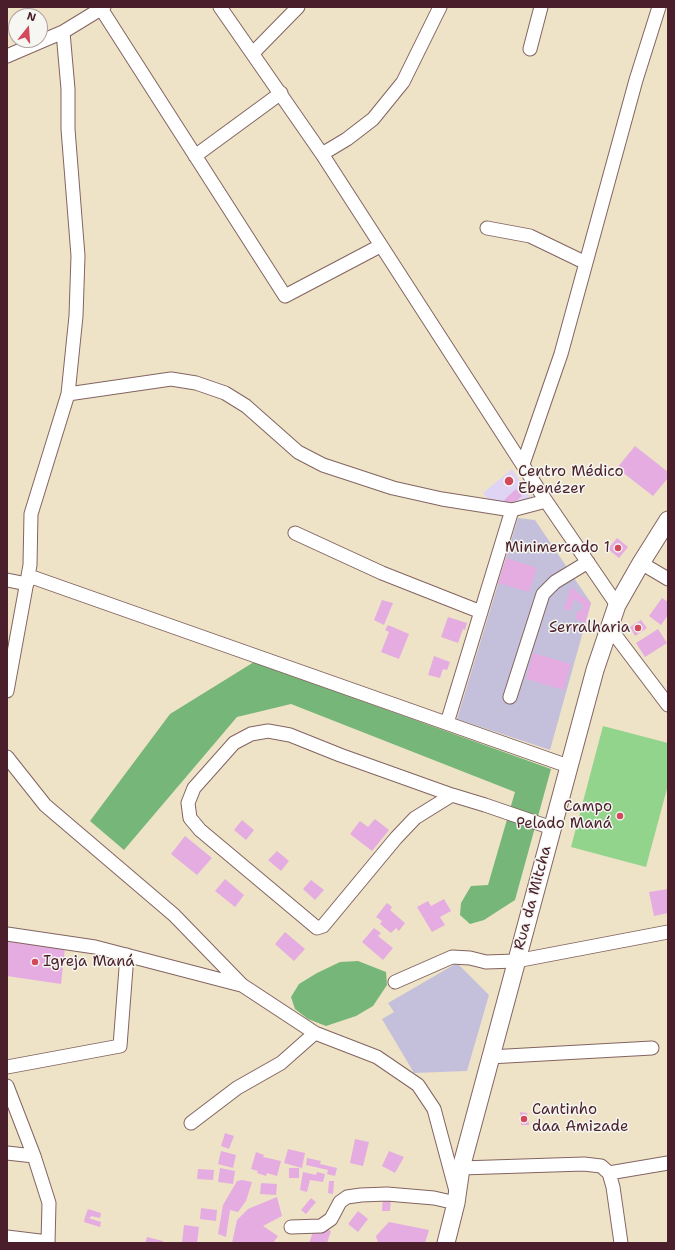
<!DOCTYPE html>
<html>
<head>
<meta charset="utf-8">
<style>
  body { margin:0 }
  #map { position:relative; width:675px; height:1250px; overflow:hidden; background:#eee3c6; font-family:"Shantell Sans",sans-serif }
  canvas { display:block }
  .frame { position:absolute; inset:0; border:8px solid #4a1f2b; pointer-events:none }
  .north { position:absolute; left:8px; top:8px; width:40px; height:40px; box-sizing:border-box; background:#f6f6f2; border:1px solid #b1a0a2; border-radius:50%; rotate:17deg; font-size:11px; font-weight:700; line-height:16px; text-align:center; color:#4a1f2b }
  .north::after { content:''; display:block; margin:auto; width:14px; height:18px; background:#d1495b; clip-path:polygon(50% 0,100% 100%,50% 72%,0 100%) }
</style>
</head>
<body>
<div id="map">
<canvas width="675" height="1250"></canvas>
<div class="frame"></div>
<div class="north">N</div>
</div>
<script>
const c = document.querySelector('canvas').getContext('2d');
c.lineJoin = 'round';
function paint(path, color) { c.fillStyle = color; c.fill(path, 'evenodd'); }
const shape = rows => new Path2D(rows.map(r => 'M' + r).join(''));
function stroke(path, color, width, dash) { c.strokeStyle = color; c.lineWidth = width; c.lineCap = dash ? 'butt' : 'round'; c.setLineDash(dash || []); c.stroke(path); }
function drawText(font, color, halo, rows, align = 'center') {
  c.font = font + ' "Shantell Sans",sans-serif'; c.lineWidth = 3; c.setLineDash([]); c.textBaseline = 'middle'; c.strokeStyle = halo; c.fillStyle = color; for (const [text, x, y, turn = 0] of rows) {
    c.save(); c.translate(x, y); c.rotate((+turn || 0) * Math.PI / 180); c.textAlign = isNaN(turn) ? turn : align; if (halo) c.strokeText(text, 0, 0); c.fillText(text, 0, 0); c.restore();
  }
}
paint(shape([
  [512,469,533,501,495,508,483,493]
]), '#e0d4f4');
paint(shape([
  [518,518,535,520,591,603,550,750,457,719],
  [457,963,489,995,467,1071,414,1073,382,1019,394,1012,388,1003]
]), '#c4c0db');
paint(shape([
  [603,726,668,743,668,785,646,867,571,847]
]), '#93d48c');
paint(shape([
  [254,662,551,769,515,900,484,920,470,924,460,915,461,903,471,886,488,885,515,792,291,704,237,717,124,850,90,821,170,714],
  [358,961,386,972,387,985,373,1006,356,1016,326,1026,308,1019,295,1009,291,997,299,984,317,973,340,962]
]), '#76b678');
paint(shape([
  [635,446,668,472,668,478,653,496,617,468],
  [516,489,522,496,509,507,504,500],
  [617,538,628,547,619,558,608,549],
  [506,558,537,568,529,592,498,583],
  [571,587,591,603,585,623,575,619,578,610,582,611,583,605,574,599,570,611,564,609],
  [662,598,668,602,668,615,661,625,649,616],
  [382,600,393,603,384,625,374,620],
  [448,617,467,623,465,630,463,629,458,643,441,637],
  [641,620,647,628,635,636,630,627],
  [388,625,409,634,399,659,381,652,389,632,385,630],
  [658,629,667,643,645,657,636,643],
  [533,653,571,664,564,690,526,679],
  [434,656,450,662,447,670,443,669,440,678,428,675],
  [375,819,389,830,372,851,350,834,360,821,368,827],
  [242,820,254,830,246,840,234,830],
  [185,836,212,858,197,875,171,854],
  [277,851,289,861,281,871,268,860],
  [225,879,244,895,235,907,215,891],
  [311,880,324,890,315,900,303,889],
  [668,889,668,913,654,916,649,892],
  [444,899,451,911,440,917,445,925,432,932,417,907,428,901,431,906],
  [387,903,392,907,390,910,405,923,399,931,396,928,391,933,380,924,382,921,376,917],
  [374,928,381,933,378,936,393,948,383,960,362,942],
  [285,932,305,949,294,961,275,944],
  [7,940,65,948,61,984,7,976],
  [520,1112,527,1113,529,1125,521,1125],
  [225,1133,234,1136,229,1149,221,1146],
  [355,1139,369,1142,363,1166,350,1163],
  [288,1149,305,1153,302,1168,284,1163],
  [221,1151,236,1155,233,1168,218,1164],
  [389,1151,404,1157,395,1173,382,1166],
  [256,1152,264,1155,263,1157,281,1161,277,1176,267,1173,266,1176,257,1173,258,1171,251,1169],
  [307,1158,321,1161,320,1164,337,1168,335,1176,327,1174,328,1170,306,1165],
  [220,1168,235,1171,233,1184,218,1182],
  [289,1168,299,1168,299,1178,289,1178],
  [198,1169,214,1170,213,1180,197,1179],
  [303,1172,316,1175,317,1172,325,1174,323,1182,310,1180,307,1192,300,1190],
  [242,1180,252,1182,246,1201,238,1212,230,1210,226,1237,218,1234,223,1205,237,1181],
  [329,1181,334,1181,333,1194,328,1193],
  [261,1183,277,1184,276,1195,260,1194],
  [277,1197,282,1216,263,1226,278,1236,273,1243,232,1243,237,1220,248,1209],
  [383,1197,391,1198,390,1211,382,1211],
  [311,1198,316,1202,306,1214,301,1210],
  [201,1208,217,1210,216,1221,200,1219],
  [88,1209,101,1213,100,1218,91,1216,90,1218,85,1217,101,1222,100,1227,84,1222,85,1217],
  [358,1211,368,1219,358,1232,348,1224],
  [389,1222,429,1230,425,1243,378,1243,376,1236],
  [184,1225,199,1227,197,1243,182,1243],
  [315,1226,331,1231,327,1243,309,1243],
  [147,1237,163,1241,162,1243,145,1243]
]), '#e4ace1');
const minor = shape([
  [100,7,285,296,380,246],
  [220,7,322,154,546,501,617,605],
  [530,49,541,7],
  [253,53,298,7],
  [7,56,63,32,104,7],
  [322,154,347,139,373,119,403,82,440,7],
  [195,156,281,93],
  [487,228,530,236,586,263],
  [68,394,171,379,196,383,225,393,246,406,298,452,323,465,393,488,442,499,512,510,546,501],
  [523,464,561,354,636,80,659,7],
  [295,533,382,573,481,612],
  [641,563,668,579],
  [29,576,568,766],
  [7,580,27,584],
  [609,627,668,705],
  [7,691,30,565,31,514,68,394,76,316,78,256,68,129,68,89,63,32],
  [510,697,543,594,555,582,588,562],
  [447,723,512,510],
  [7,757,45,805,174,915,242,985,315,1033,377,1057,418,1085,434,1109,456,1191],
  [452,795,415,818,396,838,323,926,317,928,200,830,190,818,188,803,194,788,234,743,251,734,268,731,290,735,340,755,452,795,485,805,552,828],
  [7,934,95,947,241,985],
  [395,982,452,957,470,958,486,962,516,961,668,932],
  [489,1057,652,1048],
  [7,1067,120,1046,127,955],
  [7,1086,34,1156,49,1203,48,1243],
  [191,1123,237,1088,281,1063,315,1033],
  [7,1153,34,1156],
  [461,1168,584,1164,601,1166,609,1173,613,1187,621,1243],
  [609,1173,668,1163],
  [291,1227,321,1226,331,1219,340,1202,347,1197,361,1195,387,1194,434,1198,456,1203],
  [7,1237,48,1242]
]);
const major = shape([
  [446,1243,456,1203,461,1168,595,670,617,605,641,563,668,520]
]);
stroke(minor, '#836461', 15);
stroke(major, '#836461', 19);
stroke(minor, '#fff', 13);
stroke(major, '#fff', 17);
for (const [x, y, r, color] of [
  [509,481,5,"#d1495b"],
  [618,548,4,"#d1495b"],
  [638,628,4,"#d1495b"],
  [620,816,4,"#d1495b"],
  [35,962,4,"#d1495b"],
  [524,1119,4,"#d1495b"]
]) { const dot = new Path2D(); dot.arc(x, y, r, 0, 2 * Math.PI); c.fillStyle = color; c.fill(dot); stroke(dot, '#f6f6f2', 1.5); }
drawText('15px', '#4a1f2b', '#f6f6f2', [
  ["Centro Médico",518,472],
  ["Ebenézer",518,489],
  ["Minimercado 1",610,548,"right"],
  ["Serralharia",630,628,"right"],
  ["Campo",612,807,"right"],
  ["Pelado Maná",612,824,"right"],
  ["Igreja Maná",43,962],
  ["Cantinho",532,1110],
  ["daa Amizade",532,1127]
], 'left');
drawText('15px', '#4a1f2b', '#f6f6f2', [
  ["Rua da Mitcha",533,898,-75]
]);
</script>
</body>
</html>
